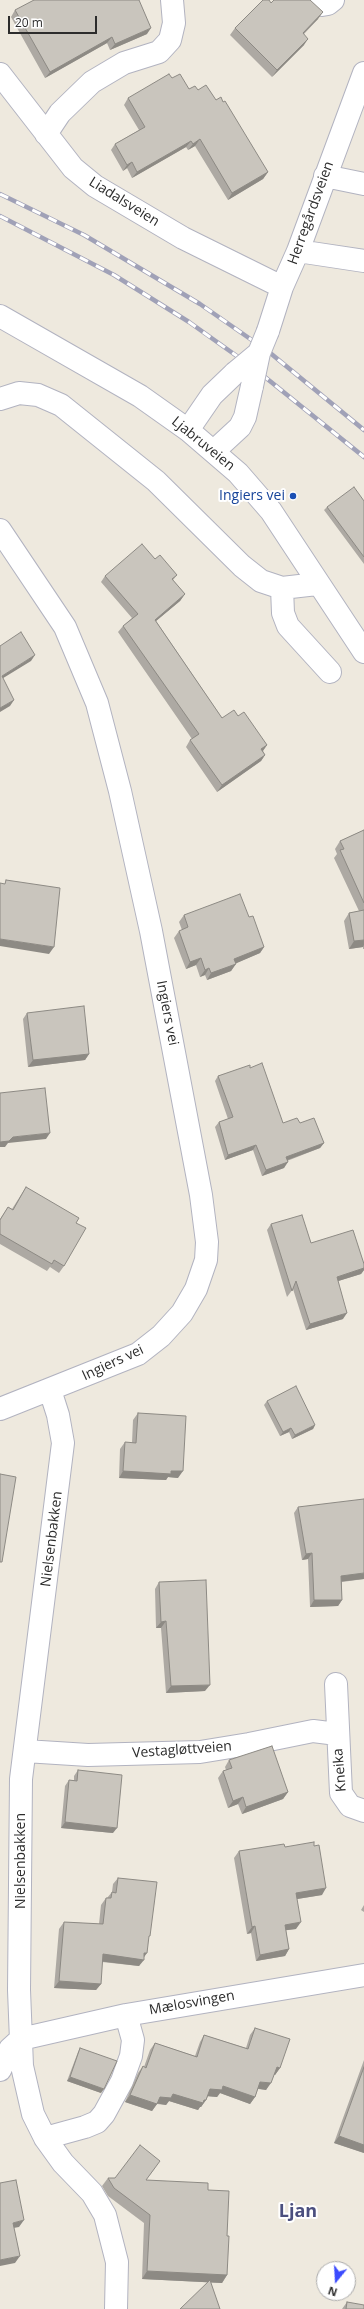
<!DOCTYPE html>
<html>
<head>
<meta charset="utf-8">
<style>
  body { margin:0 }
  #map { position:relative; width:364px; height:2309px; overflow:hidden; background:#eee9de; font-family:"Open Sans",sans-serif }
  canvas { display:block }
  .north { position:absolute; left:316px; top:2261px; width:40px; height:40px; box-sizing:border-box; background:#fff; border:1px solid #ababab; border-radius:50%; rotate:198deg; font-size:11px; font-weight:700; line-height:16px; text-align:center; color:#2c2c2c }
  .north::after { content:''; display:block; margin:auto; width:14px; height:18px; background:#3b4bfe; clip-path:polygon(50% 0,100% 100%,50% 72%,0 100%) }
  .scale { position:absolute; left:8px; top:16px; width:89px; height:18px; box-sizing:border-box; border:2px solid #2c2c2c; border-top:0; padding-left:5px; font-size:12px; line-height:14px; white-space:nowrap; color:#2c2c2c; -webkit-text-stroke:3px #fff; paint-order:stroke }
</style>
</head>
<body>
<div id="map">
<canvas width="364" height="2309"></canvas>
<div class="north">N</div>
<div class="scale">20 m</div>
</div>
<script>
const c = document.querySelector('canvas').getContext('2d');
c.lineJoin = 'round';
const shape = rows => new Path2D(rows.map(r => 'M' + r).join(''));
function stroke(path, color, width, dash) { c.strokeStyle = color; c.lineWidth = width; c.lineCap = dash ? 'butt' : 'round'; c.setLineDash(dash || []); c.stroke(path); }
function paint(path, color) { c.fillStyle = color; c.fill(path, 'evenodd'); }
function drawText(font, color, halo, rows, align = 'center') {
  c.font = font + ' "Open Sans",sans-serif'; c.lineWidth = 4; c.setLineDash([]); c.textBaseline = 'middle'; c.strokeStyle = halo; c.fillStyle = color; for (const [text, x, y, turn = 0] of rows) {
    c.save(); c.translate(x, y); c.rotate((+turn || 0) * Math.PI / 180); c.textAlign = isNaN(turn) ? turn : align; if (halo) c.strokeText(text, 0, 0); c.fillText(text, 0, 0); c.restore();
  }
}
const minor = shape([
  [315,0,322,5,328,4,333,0],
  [0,74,73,168,95,186,183,238,282,287],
  [46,134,60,113,92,82,124,63,159,52,170,40,174,23,172,0],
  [325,176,364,184],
  [298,251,364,261],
  [0,316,140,396,188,430,238,473,271,511,364,652],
  [268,331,282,287,298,251,364,73],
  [0,399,19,393,38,395,61,405,156,481,242,566,261,581,282,588,317,584],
  [188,430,212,395,235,373],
  [214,451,240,427,245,417,252,386],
  [0,530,65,627,97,703,120,791,151,931,201,1195,207,1242,206,1260,196,1289,182,1313,161,1336,138,1354,0,1409],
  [282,588,283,613,288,626,330,672],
  [50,1390,58,1415,63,1443,21,1779,19,1990,22,2066,33,2114,45,2138,63,2163,92,2193,105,2215,117,2262,116,2309],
  [336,1684,341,1793,350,1806,364,1811],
  [25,1751,88,1755,200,1752,249,1744,313,1731,337,1734],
  [0,2070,10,2049,21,2039,126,2015,364,1975],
  [45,2138,85,2127,97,2122,104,2114,122,2081,131,2056,133,2040,126,2015]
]);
stroke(minor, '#b2b3c0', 24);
stroke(minor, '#fff', 22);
const rail = shape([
  [0,194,84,235,200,304,269,352,364,430],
  [0,216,114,275,189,322,255,369,364,457]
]);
stroke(rail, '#a0a1b7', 4.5);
stroke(rail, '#fff', 3, [9]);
const minorBridge = shape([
  [235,373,259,353],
  [252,386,259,353,268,331]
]);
stroke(minorBridge, '#b2b3c0', 24, []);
stroke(minorBridge, '#fff', 22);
paint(shape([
  [271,3,318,19,304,34,304,45,272,77,230,35,235,28],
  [15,10,147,34,110,50,107,43,45,78,11,17],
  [172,78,189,89,198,90,216,100,268,172,263,179,228,200,195,146,188,150,186,147,132,178,127,168,123,171,111,150,115,144,139,130,124,105,128,98],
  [364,501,364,564,324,510,327,507],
  [155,559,177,575,173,580,185,594,180,601,156,621,222,718,238,716,267,745,263,751,265,755,261,761,217,792,186,747,190,740,192,739,118,632,123,626,132,618,101,582,105,576],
  [364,830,364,949,363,949,363,947,349,949,344,921,349,913,359,911,334,858,337,854,335,849,340,841],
  [184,915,249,917,264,947,260,953,236,963,231,971,207,980,205,975,200,977,196,965,186,969,174,938,179,931,182,930,179,922],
  [27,1013,89,1054,85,1060,28,1067,23,1019],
  [250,1068,283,1123,300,1123,324,1143,320,1148,287,1161,284,1168,262,1176,253,1150,225,1160,215,1127,219,1122,228,1119,215,1081,218,1076],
  [26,1187,76,1223,64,1266,59,1273,50,1267,47,1271,0,1244,0,1219,8,1207,12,1209],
  [271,1224,311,1243,364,1264,364,1270,361,1274,338,1281,343,1319,306,1330,293,1289,287,1297,267,1230],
  [267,1401,315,1425,313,1429,292,1439,289,1432,280,1436,264,1405],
  [138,1413,178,1478,168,1477,166,1480,119,1478,120,1449,125,1442,132,1443,133,1420],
  [298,1507,364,1579,342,1582,342,1600,338,1606,310,1607,308,1559,302,1560,294,1513],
  [159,1582,205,1691,166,1693,161,1628,156,1628,155,1589],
  [229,1760,288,1792,283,1799,242,1814,238,1804,228,1808,218,1778,223,1771,226,1770,225,1767],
  [78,1770,113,1833,61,1828,65,1786,69,1780,74,1780,74,1776],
  [285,1847,322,1895,297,1899,296,1929,286,1930,289,1949,285,1956,256,1961,251,1933,247,1934,234,1858,239,1851],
  [118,1878,148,1939,144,1957,139,1966,102,1962,101,1984,96,1990,54,1988,59,1929,64,1922,99,1924,101,1905,106,1898,107,1898,112,1892,113,1884],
  [364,1905,364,1912,361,1910],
  [255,2028,280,2068,275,2075,274,2075,266,2090,258,2089,255,2097,250,2104,220,2093,217,2097,208,2096,206,2100,201,2107,200,2107,198,2110,169,2101,166,2105,157,2104,152,2111,125,2102,138,2073,143,2066,144,2067,150,2050,155,2043,195,2056,200,2042,204,2035,246,2048,250,2035],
  [80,2048,101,2093,67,2081,78,2052],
  [364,2060,364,2153,334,2143],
  [155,2168,146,2180,208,2190,227,2236,227,2275,222,2283,142,2279,144,2223,108,2196,102,2186,108,2178,115,2178],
  [347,2302,364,2309,342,2309]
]), '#ada9a3');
paint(shape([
  [323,12,318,19,298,39,303,33],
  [151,28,147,34,110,50,115,44],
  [112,37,107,43,45,78,50,72],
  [308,39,304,45,272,77,277,70],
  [200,139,195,146,188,150,193,144],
  [191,141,186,147,132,178,137,172],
  [132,162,127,168,123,171,127,165],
  [268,172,263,179,228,200,232,193],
  [185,594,180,601,150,626,155,620],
  [35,655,31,661,0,680,2,676],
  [14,700,10,706,0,712,0,708],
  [267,745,262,752,261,749],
  [265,755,261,761,217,792,222,785],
  [0,939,54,947,49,954,0,946],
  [364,940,364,945,363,947,349,949,354,941],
  [264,947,260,953,230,966,234,959],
  [201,958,196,965,186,969,190,962],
  [236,964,231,971,207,980,211,973],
  [209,968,205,975,200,977,205,970],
  [89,1054,85,1060,28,1067,33,1060],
  [50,1133,46,1139,8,1143,5,1147,0,1147,0,1142,13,1137],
  [324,1143,320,1148,282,1162,286,1157],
  [256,1145,253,1150,225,1160,228,1155],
  [288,1162,284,1168,262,1176,266,1170],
  [364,1268,364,1270,361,1274,332,1283,337,1277],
  [347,1313,343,1319,306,1330,310,1324],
  [315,1425,313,1429,292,1439,295,1435],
  [291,1428,289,1432,280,1436,283,1432],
  [123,1471,183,1471,178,1478,168,1477,166,1480,119,1478],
  [312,1553,308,1559,302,1560,306,1554],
  [364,1573,364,1579,337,1582,341,1576],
  [314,1600,342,1600,338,1606,310,1607],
  [166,1621,161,1628,156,1628,161,1622],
  [210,1685,205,1691,166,1693,171,1686],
  [288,1792,283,1799,242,1814,246,1807],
  [243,1797,238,1804,228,1808,233,1801],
  [65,1822,117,1828,113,1833,61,1828],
  [326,1888,322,1895,291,1900,296,1893],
  [301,1922,296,1929,280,1931,285,1925],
  [255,1926,251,1933,247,1934,252,1927],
  [289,1949,285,1956,256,1961,260,1955],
  [144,1953,147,1953,142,1960,144,1960,139,1966,98,1961,103,1954],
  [59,1981,101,1984,96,1990,54,1988],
  [277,2067,280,2068,275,2075,272,2074],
  [70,2077,104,2089,101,2093,67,2081],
  [260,2082,271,2083,266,2090,255,2088],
  [223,2086,255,2097,250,2104,220,2093,217,2097,205,2096,210,2089],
  [173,2094,204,2100,206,2100,201,2107,200,2107,198,2110,169,2101,166,2105,155,2103,160,2097],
  [130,2095,157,2104,152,2111,125,2102],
  [339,2136,364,2145,364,2153,334,2143],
  [24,2220,19,2227,8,2229,13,2223],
  [20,2256,15,2263,0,2266,0,2260],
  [147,2271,227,2275,222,2283,142,2279]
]), '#8d8a84');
const building = shape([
  [34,0,139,0,151,28,115,44,112,37,50,72,15,10,34,0],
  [263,0,269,0,271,3,274,0,310,0,323,12,303,33,308,39,277,70,235,28,263,0],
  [169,74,172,78,180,74,189,89,195,86,198,90,206,85,216,100,221,97,223,102,225,101,268,172,232,193,200,139,193,144,191,141,137,172,132,162,127,165,115,144,145,127,128,98,169,74],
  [354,487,364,501,364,557,327,507,354,487],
  [142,544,155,559,160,555,177,575,172,579,185,594,155,620,222,718,234,710,238,716,244,712,267,745,261,749,265,755,222,785,190,740,199,734,123,626,138,614,105,576,142,544],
  [21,632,35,655,2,676,14,700,0,708,0,646,21,632],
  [364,830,364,903,340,850,344,849,340,841,364,830],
  [6,880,60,888,54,947,0,939,0,883,5,884,6,880],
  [240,894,249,917,253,916,264,947,234,959,236,964,211,973,209,968,205,970,201,958,190,962,179,931,188,927,184,915,240,894],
  [364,910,364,940,354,941,349,913,364,910],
  [84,1006,89,1054,33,1060,27,1013,84,1006],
  [262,1063,283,1123,297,1118,300,1123,314,1118,324,1143,286,1157,288,1162,266,1170,256,1145,228,1155,219,1122,233,1117,218,1076,250,1065,250,1068,262,1063],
  [45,1088,50,1133,13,1137,9,1141,0,1142,0,1093,45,1088],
  [26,1187,79,1218,76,1223,86,1228,64,1266,54,1260,52,1264,0,1234,0,1220,8,1207,13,1210,26,1187],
  [302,1215,311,1243,353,1230,364,1264,364,1268,337,1277,347,1313,310,1324,296,1281,292,1291,271,1224,302,1215],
  [296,1386,315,1425,295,1435,291,1428,283,1432,267,1401,296,1386],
  [138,1413,186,1416,183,1471,171,1471,171,1474,123,1471,125,1442,136,1443,138,1413],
  [0,1474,16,1477,2,1562,0,1562,0,1474],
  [364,1499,364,1573,341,1576,342,1600,314,1600,312,1553,306,1554,298,1507,364,1499],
  [206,1580,210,1685,171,1686,166,1621,161,1622,159,1582,206,1580],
  [272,1746,288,1792,246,1807,243,1797,233,1801,223,1771,232,1768,229,1760,272,1746],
  [78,1770,122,1775,117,1828,65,1822,69,1780,77,1781,78,1770],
  [314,1842,314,1846,319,1845,326,1888,296,1893,301,1922,285,1925,289,1949,260,1955,255,1926,252,1927,239,1851,284,1844,285,1847,314,1842],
  [118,1878,157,1882,150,1936,149,1936,147,1953,144,1953,144,1960,103,1954,101,1984,59,1981,64,1922,103,1924,106,1898,111,1898,112,1892,116,1893,118,1878],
  [255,2028,290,2039,280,2068,277,2067,271,2083,260,2082,255,2097,223,2086,222,2090,210,2089,206,2100,204,2100,203,2103,173,2094,171,2098,160,2097,157,2104,130,2095,143,2066,146,2068,155,2043,197,2057,204,2035,248,2049,255,2028],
  [80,2048,117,2061,104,2089,70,2077,80,2048],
  [364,2067,364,2145,339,2136,364,2067],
  [140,2145,160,2161,146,2180,208,2183,208,2190,229,2191,227,2236,229,2236,227,2275,147,2271,150,2215,114,2188,108,2178,115,2178,140,2145],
  [16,2180,24,2220,13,2223,20,2256,0,2260,0,2183,16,2180],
  [210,2280,220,2309,180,2309,210,2280],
  [347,2302,364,2305,364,2309,346,2309,347,2302]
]);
paint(building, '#c9c5bd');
stroke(building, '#8d8a84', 1);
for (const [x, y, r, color] of [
  [293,496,4,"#1a4fb4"]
]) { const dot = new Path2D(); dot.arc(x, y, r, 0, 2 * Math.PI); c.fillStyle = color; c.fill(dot); stroke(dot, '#fff', 1.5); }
drawText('14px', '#2c2c2c', '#fff', [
  ["Liadalsveien",124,202,32],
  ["Herregårdsveien",311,213,-70],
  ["Ljabruveien",203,444,39],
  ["Ingiers vei",167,1013,79],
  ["Ingiers vei",113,1363,-25],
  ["Nielsenbakken",52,1539,-83],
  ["Vestagløttveien",182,1750,-4],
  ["Kneika",340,1770,-95],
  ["Nielsenbakken",21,1861,-90],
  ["Mælosvingen",192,2003,-10]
]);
drawText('14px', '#164399', '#fff', [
  ["Ingiers vei",285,496]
], 'right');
drawText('bold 18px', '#4b4f7e', '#fff', [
  ["Ljan",298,2212]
]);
</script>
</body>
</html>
